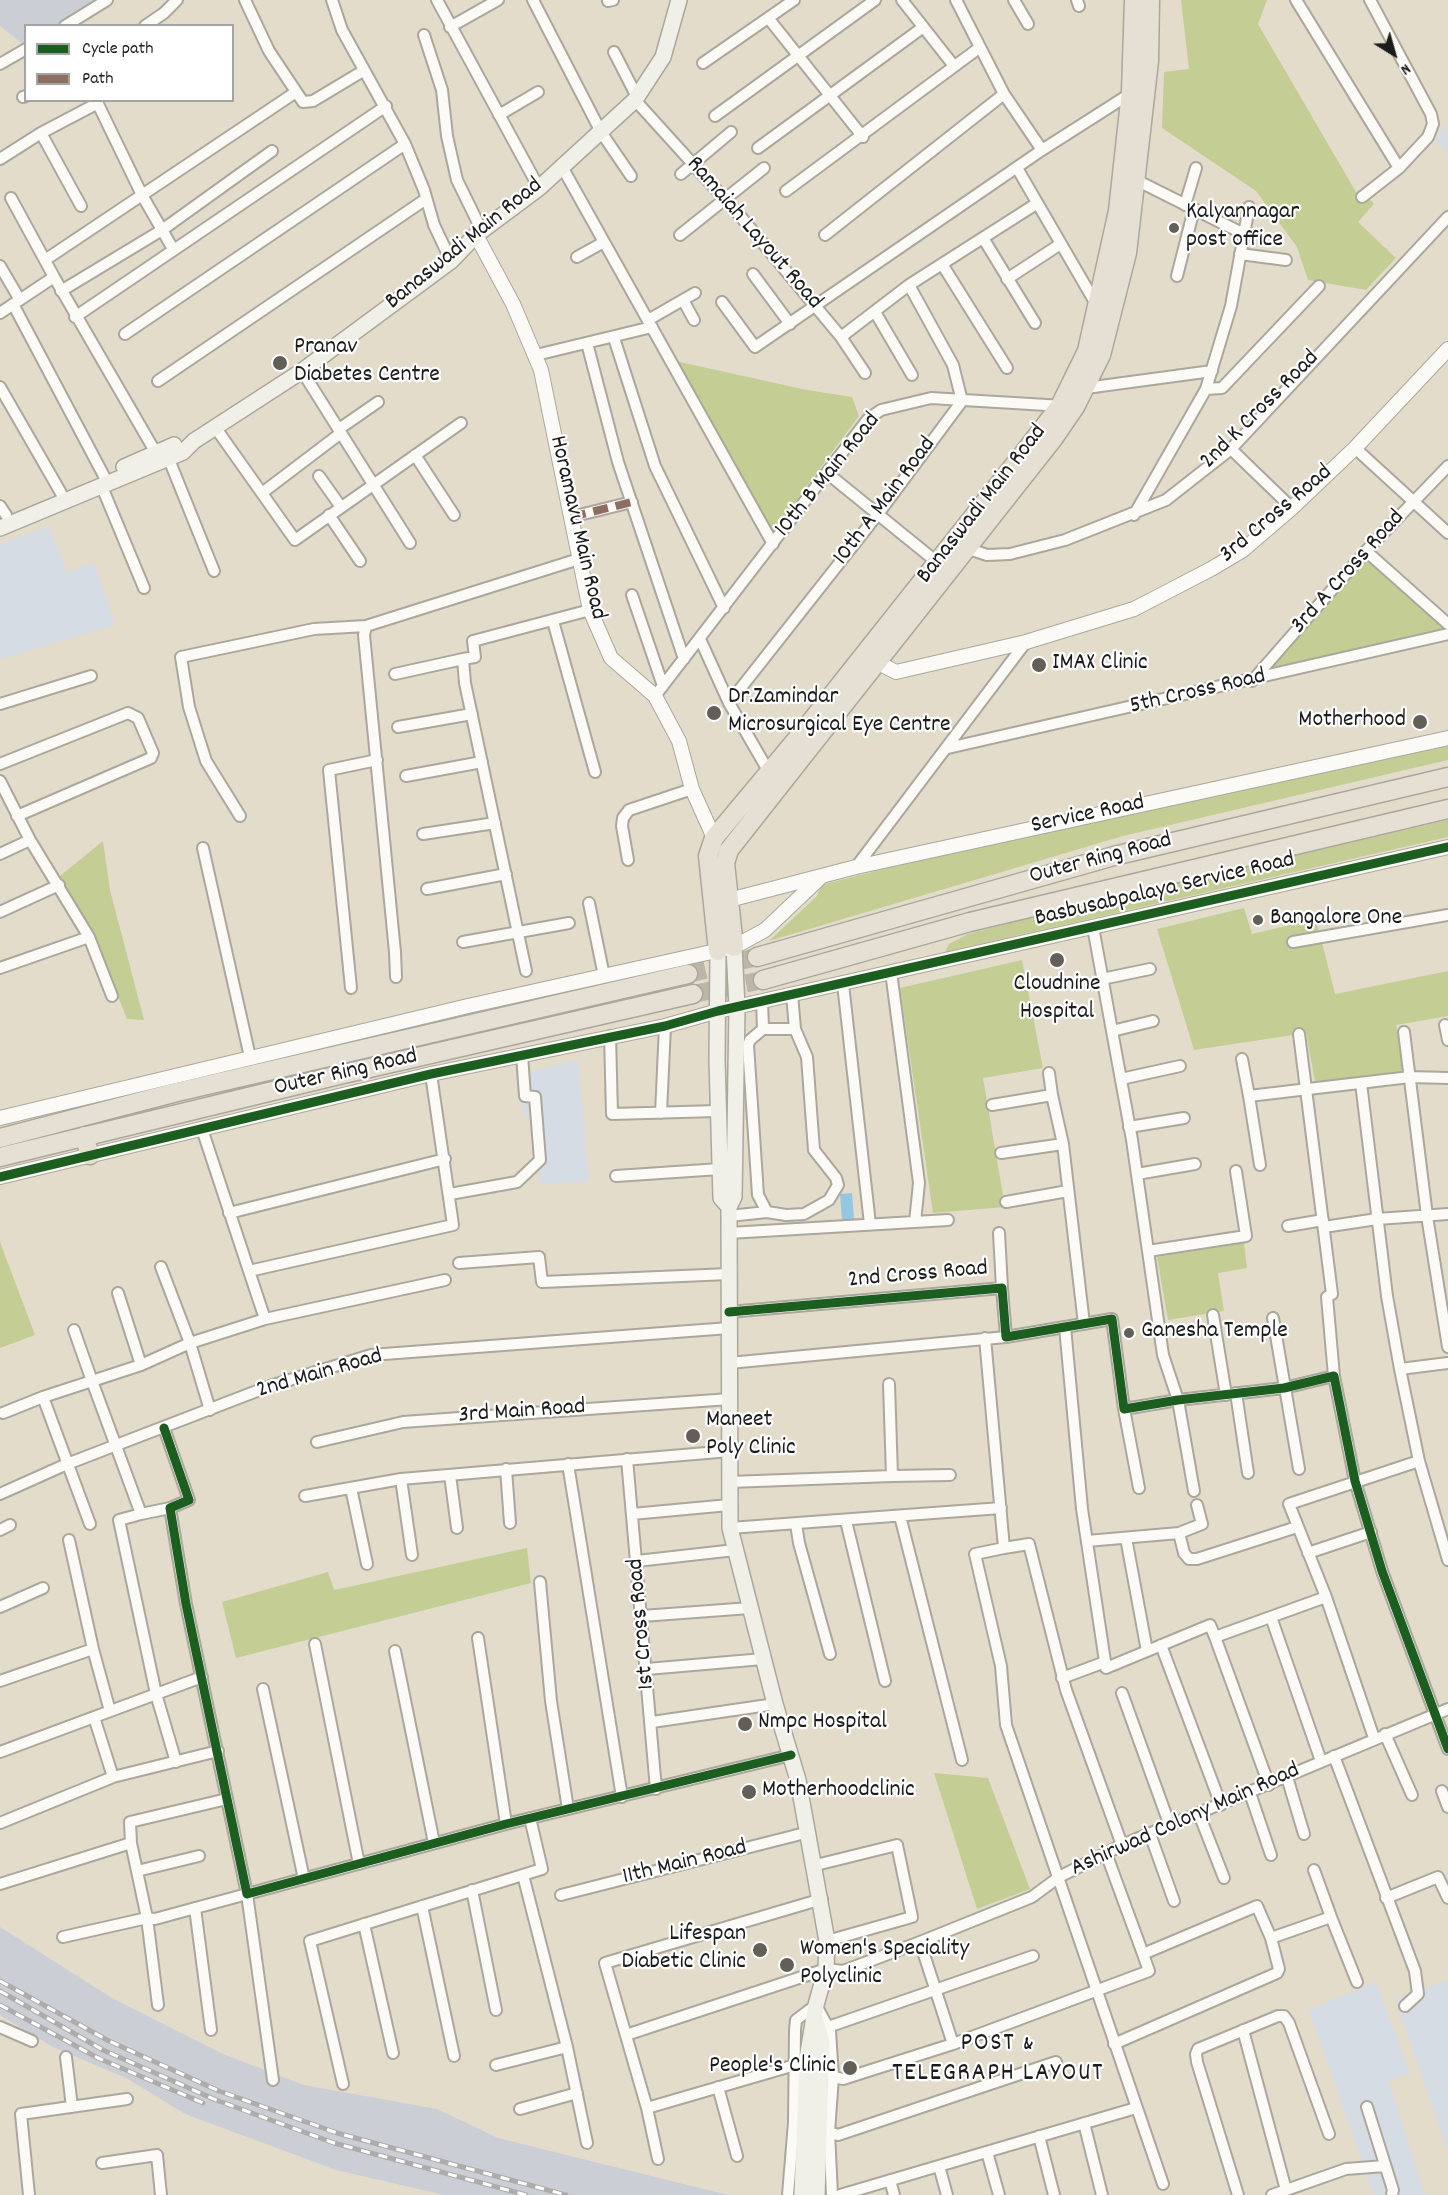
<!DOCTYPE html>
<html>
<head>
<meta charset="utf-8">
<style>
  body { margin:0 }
  #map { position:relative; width:1448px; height:2195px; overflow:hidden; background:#e3dccb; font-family:Dekko,sans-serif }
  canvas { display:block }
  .legend { position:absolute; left:24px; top:24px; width:210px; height:78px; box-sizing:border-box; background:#fff; border:2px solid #a4a4a4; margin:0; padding:8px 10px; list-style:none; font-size:18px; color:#1c1c1c }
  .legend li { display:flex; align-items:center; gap:12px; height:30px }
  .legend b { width:30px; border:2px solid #a4a4a4 }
  .north { position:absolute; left:1364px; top:24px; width:60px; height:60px; -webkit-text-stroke:4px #fff; paint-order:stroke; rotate:143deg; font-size:16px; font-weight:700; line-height:24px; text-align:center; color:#1c1c1c }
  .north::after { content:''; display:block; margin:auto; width:21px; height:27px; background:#1c1c1c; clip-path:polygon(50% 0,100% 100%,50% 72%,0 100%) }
</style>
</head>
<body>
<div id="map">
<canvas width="1448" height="2195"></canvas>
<ul class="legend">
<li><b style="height:8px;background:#1b5e20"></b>Cycle path</li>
<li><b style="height:8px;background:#8d6e63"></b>Path</li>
</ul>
<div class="north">N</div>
</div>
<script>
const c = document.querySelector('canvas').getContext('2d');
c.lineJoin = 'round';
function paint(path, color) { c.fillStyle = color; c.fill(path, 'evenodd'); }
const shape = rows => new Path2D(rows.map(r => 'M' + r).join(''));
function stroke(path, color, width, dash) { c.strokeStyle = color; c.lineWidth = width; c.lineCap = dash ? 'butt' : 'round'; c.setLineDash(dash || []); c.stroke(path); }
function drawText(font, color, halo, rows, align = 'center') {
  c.font = font + ' Dekko,sans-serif'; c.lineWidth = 4.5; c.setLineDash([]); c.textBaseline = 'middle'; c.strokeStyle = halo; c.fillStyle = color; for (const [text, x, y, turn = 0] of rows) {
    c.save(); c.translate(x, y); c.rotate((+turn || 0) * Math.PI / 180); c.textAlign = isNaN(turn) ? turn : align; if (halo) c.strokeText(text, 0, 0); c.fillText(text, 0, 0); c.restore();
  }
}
paint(shape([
  [1448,125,1448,154,1434,138],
  [49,526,67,573,94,562,115,625,0,659,0,544],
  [578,1060,589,1181,540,1185,534,1118,524,1116,519,1075],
  [1448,1980,1448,2152,1395,1999],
  [1376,1982,1410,2073,1389,2080,1425,2195,1374,2195,1309,2010]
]), '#d6dce4');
paint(shape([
  [0,0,100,0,59,25,26,26,25,46,0,26],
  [0,1927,112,1998,223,2054,304,2085,437,2109,498,2138,728,2195,444,2195,336,2170,185,2114,126,2078,53,2047,0,2015]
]), '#cbcfd5');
paint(shape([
  [1181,0,1267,0,1258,24,1356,192,1362,189,1374,204,1358,222,1396,258,1366,290,1308,280,1297,247,1256,191,1162,128,1164,72,1189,69],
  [675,361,807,390,852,397,859,416,772,533],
  [1367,560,1445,629,1270,669],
  [1448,739,1448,760,1123,836,769,941,817,896,821,885,979,845],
  [1448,820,1448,837,945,952,949,944,968,934,1073,907],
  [103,841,110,890,144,1020,127,1019,90,927,60,876],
  [1244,908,1252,934,1316,919,1335,994,1448,971,1448,1016,1396,1025,1404,1074,1315,1082,1306,1033,1194,1050,1157,929],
  [1022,960,1043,1068,983,1078,1005,1207,933,1213,900,988],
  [0,1242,35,1335,0,1348],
  [1244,1243,1247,1268,1218,1273,1224,1311,1168,1320,1157,1257],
  [527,1548,531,1583,236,1658,222,1602,328,1572,334,1590],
  [934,1773,988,1778,1030,1889,977,1909]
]), '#c4ce94');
paint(shape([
  [852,1193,854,1219,842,1220,840,1194]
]), '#97c6e3');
stroke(shape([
  [688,974,757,957],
  [693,994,763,980]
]), '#bbb6a8', 18, [18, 9]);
const minor = shape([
  [245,0,269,51,303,102,313,101,363,71],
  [332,0,342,30,405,144,424,190,434,225,451,261],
  [437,0,539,188],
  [533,0,601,132,631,176],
  [902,0,954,66],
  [956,0,1004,94,1042,150],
  [1014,0,1028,24],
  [1077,0,1079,6],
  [1296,0,1399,168],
  [608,1,613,0],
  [769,19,863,137],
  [65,26,107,0],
  [145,26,164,13,177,0],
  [450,27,498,0],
  [424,35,442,90,447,136,457,180,482,231],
  [614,52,637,97],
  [703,63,794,0],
  [0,64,26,49],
  [23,97,26,96],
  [96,100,142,195,173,249],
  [635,100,741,217,841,337,865,373],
  [499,115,538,92],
  [715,116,875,0],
  [41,133,81,206],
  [758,148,922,28],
  [0,159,41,133,98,103],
  [561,165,773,544],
  [1017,168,1096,304],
  [681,174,731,132],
  [1136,180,1244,234],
  [786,191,979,48],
  [1362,197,1399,168,1428,137,1433,124,1431,114,1370,0],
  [11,198,54,277],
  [1185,205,1196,168],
  [680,235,764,168],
  [825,235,1004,94],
  [983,238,1035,323],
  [1240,254,1286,260],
  [577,257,604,242],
  [45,260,296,92],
  [942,264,1007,368],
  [0,266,20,300],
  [753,274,790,324],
  [1177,276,1194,209],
  [1007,279,1059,245],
  [61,291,162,230,272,151],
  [683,300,694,320],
  [722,302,755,347,1042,150,1133,92],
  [13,304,104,476],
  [875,312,912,375],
  [0,313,54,277,156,453],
  [75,317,386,106],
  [648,320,695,293],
  [125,334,405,144],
  [841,337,909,285,1036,204],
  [614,338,655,466,724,608],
  [587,343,618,462,684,659],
  [536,355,652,327],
  [302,371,410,543],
  [158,381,426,199],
  [0,387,61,493],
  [1086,388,1212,371],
  [1206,389,1222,388,1319,286],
  [215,427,295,540,461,423],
  [339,429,378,402],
  [1355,448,1448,533],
  [1231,449,1292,508],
  [166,452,214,571],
  [415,455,454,515],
  [827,473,938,563],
  [319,476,341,507],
  [102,487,144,588],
  [262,493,341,433],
  [0,506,6,515],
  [329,515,360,561],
  [1134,515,1206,389,1231,306,1249,207],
  [571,517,632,502],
  [966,548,987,555,1010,554,1065,540,1166,500,1231,449,1448,217],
  [1366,551,1448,624],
  [632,595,663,686],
  [553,621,595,772],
  [366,626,364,635,395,952,396,977],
  [700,639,729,703,769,772],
  [395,674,463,659],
  [1252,681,1366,551,1448,466],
  [655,696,868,419,881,410,931,398,1063,406],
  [729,703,878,514,962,401,953,365,909,285],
  [0,704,91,676],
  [398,727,472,714],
  [948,748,1448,634],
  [0,764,128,713,138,718,153,753,151,758,17,816],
  [406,776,482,762],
  [0,781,30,840,89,937,112,996],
  [240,816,206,761,189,707,181,657,314,629,366,626,579,559],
  [423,834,495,823],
  [203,848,250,1057],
  [0,854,30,840],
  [628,860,622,826,623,818,629,810,692,789],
  [856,867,1026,642],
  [427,889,506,874],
  [589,903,604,976],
  [0,912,59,885],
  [1093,927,1132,1140,1148,1251,1246,1236,1236,1171],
  [463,942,569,923],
  [1293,942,1448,915],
  [0,968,89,937],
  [526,971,465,683,463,659,475,657,473,641,590,610],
  [891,972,919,1183,915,1222],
  [1102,979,1150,969],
  [843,984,870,1224],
  [351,988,329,770,377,760],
  [762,1001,763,1029],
  [1445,1025,1448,1040],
  [1112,1031,1153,1021],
  [1404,1032,1427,1216,1448,1347],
  [1299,1034,1332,1294,1327,1297,1334,1376],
  [610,1036,612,1114,717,1111],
  [1242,1059,1249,1096,1410,1077,1448,1078],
  [1049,1073,1052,1095],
  [1121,1079,1180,1066],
  [1361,1083,1387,1296,1400,1369,1419,1461,1448,1560],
  [1249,1096,1260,1165],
  [992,1105,1052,1095,1063,1144,1084,1324],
  [661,1113,665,1026],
  [1129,1127,1184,1118],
  [202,1129,249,1271,453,1225,431,1074],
  [1001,1153,1063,1144],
  [1137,1174,1195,1164],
  [616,1176,720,1169],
  [450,1194,517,1182,540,1160,535,1097,525,1096,522,1055],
  [1006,1202,1068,1191],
  [767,1212,758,1195,748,1045,750,1040,763,1029,795,1029],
  [229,1213,445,1159],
  [729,1216,767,1212,786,1215,804,1214,829,1200,838,1185,836,1178,814,1150,807,1057,795,1029,792,994],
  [1288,1226,1323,1220],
  [1324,1227,1377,1219,1448,1214],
  [729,1233,948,1220],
  [999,1233,1002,1288],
  [1148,1251,1163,1355,1178,1400,1194,1491],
  [459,1263,539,1257,542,1282,729,1274],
  [161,1267,190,1343,210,1410],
  [249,1271,265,1319],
  [118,1293,141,1365],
  [729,1312,1002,1288,1006,1337,1112,1319,1124,1409,1178,1400,1284,1388,1334,1376,1355,1481,1382,1571,1448,1749],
  [1213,1315,1226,1395],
  [1273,1318,1299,1469],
  [1065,1327,1082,1509,1106,1668,1210,1625,1215,1637,1326,1597],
  [74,1330,92,1381,43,1397,90,1524],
  [985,1338,1004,1548,975,1554,1001,1666,1006,1725,1163,2184],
  [729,1363,1006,1337],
  [1400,1369,1448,1363],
  [1236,1393,1248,1473],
  [1124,1409,1139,1488],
  [3,1413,43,1397],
  [164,1428,189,1500,170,1508,186,1604,247,1894,506,1824,791,1755],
  [317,1442,403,1422,730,1399],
  [627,1459,656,1789],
  [568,1464,622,1797],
  [506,1469,510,1523],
  [450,1475,457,1528],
  [892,1476,950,1475],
  [401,1479,412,1555],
  [730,1482,892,1476,889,1384],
  [351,1488,367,1564],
  [0,1494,67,1464,270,1386,371,1355,729,1328],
  [305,1496,401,1479,730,1451],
  [141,1514,170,1508],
  [632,1514,729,1505],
  [900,1516,962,1760],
  [846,1521,885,1681],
  [796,1524,799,1543,830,1654],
  [730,1528,1001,1508],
  [0,1530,10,1525],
  [1179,1533,1184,1553,1189,1559,1197,1559,1297,1527],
  [1126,1538,1147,1651],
  [69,1540,93,1649,110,1711],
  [1087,1541,1179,1533,1202,1524,1197,1505],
  [1004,1548,1029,1544,1066,1690,1122,1845],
  [1308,1553,1371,1532],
  [637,1561,735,1550],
  [540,1582,551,1701,568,1809],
  [0,1607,43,1588],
  [642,1616,750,1608],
  [1271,1617,1321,1761],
  [1215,1637,1269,1785],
  [478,1638,506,1824],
  [315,1644,359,1864],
  [1161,1645,1221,1805],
  [395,1651,434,1843],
  [647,1669,763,1659],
  [1062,1678,1105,1662],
  [0,1681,93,1649],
  [263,1689,304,1879],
  [1122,1693,1170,1826],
  [94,1717,113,1777],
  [652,1722,775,1704],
  [1385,1734,1412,1795],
  [1374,1738,1326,1597,1289,1504,1419,1461],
  [0,1752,202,1677],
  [1334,1756,1415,1971,1418,1994,1405,2006],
  [176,1762,156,1694,119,1520,141,1514,92,1381,141,1365,190,1343,265,1319,445,1280],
  [1287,1777,1304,1834],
  [1442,1791,1448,1807],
  [1250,1793,1271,1855],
  [1199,1814,1224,1878],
  [0,1823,113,1777,218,1751],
  [1150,1834,1174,1901],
  [131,1843,130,1822,227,1799],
  [1106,1853,1143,1954,1257,1906,1271,1938,1331,1917,1357,1982],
  [816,1865,897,1845,912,1917,827,1941],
  [1314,1870,1331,1917],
  [137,1871,199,1856],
  [523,1875,567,2047,587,2143],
  [0,1884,131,1843,147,1918,155,1919,247,1894,273,2080],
  [472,1890,496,2010],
  [561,1895,809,1832],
  [1386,1898,1438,1877,1448,1898],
  [422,1906,454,2056],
  [195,1908,211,2030],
  [364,1924,393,2053],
  [63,1937,147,1918,158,2005],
  [920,1942,953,2044],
  [0,2027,32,2041],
  [828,2027,1033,1956],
  [1243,2030,1286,2190],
  [626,2035,826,1969,843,1971,920,1942,1032,1897,1059,1877,1122,1845,1448,1709],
  [1114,2044,1277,1973,1279,1969,1271,1938],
  [66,2057,72,2107],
  [496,2065,567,2047],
  [795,2065,647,2108,605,1963,822,1899],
  [833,2077,843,2079,953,2044,1149,1971,1143,1954],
  [343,2084,310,1941,542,1869,530,1818],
  [718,2087,737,2156],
  [1367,2107,1393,2190,1392,2195],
  [647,2108,658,2159],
  [520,2109,577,2093],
  [1084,2123,1102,2195],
  [829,2132,838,2135,1056,2062],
  [1039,2136,1054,2195],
  [987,2152,999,2195],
  [102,2163,157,2155,161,2195],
  [939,2166,947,2195],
  [890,2180,894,2195],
  [29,2195,21,2114,127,2099],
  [788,2195,794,2122,795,2030,796,2020,816,2005,830,2031,833,2077,829,2132,832,2195],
  [840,2195,1136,2108],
  [1238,2195,1197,2062,1196,2054,1198,2049,1278,2016,1284,2016,1289,2023,1329,2134],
  [1272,2195,1346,2169,1385,2166]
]);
const tertiary = shape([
  [476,235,513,304,541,370,590,610,611,658,655,696,679,741,692,789,714,838],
  [869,658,896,672,1026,642,1134,609,1211,569,1243,550,1292,508,1355,448,1448,349],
  [729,900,856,867,1448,738],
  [0,1118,468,1006,734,947,765,930,822,876],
  [0,1177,431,1074,665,1026,718,1011,1448,847]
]);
const secondary = shape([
  [124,467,174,445],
  [0,528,183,452,194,441,302,371,451,261,476,235,539,188,635,100,663,57,679,0],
  [734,947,737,1007,734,1197,729,1207,730,1528,775,1704,798,1780,827,1941,826,1969,816,2005,807,2059,802,2195],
  [718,951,717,1060,721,1198,729,1207],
  [815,2018,822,2042,817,2195]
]);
const primary = shape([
  [734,947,725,863,729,850,1053,439,1075,407,1101,355,1127,253,1149,61,1150,0],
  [718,951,708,856,714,838,801,734,1023,454,1060,406,1087,351,1118,211,1131,92,1134,0]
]);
const trunk = shape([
  [757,957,1114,856,1448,777],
  [763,980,970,922,1448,809],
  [84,1136,90,1155],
  [0,1138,177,1092,688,974],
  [0,1157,339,1075,693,994]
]);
stroke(minor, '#aba79c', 14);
stroke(tertiary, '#aba79c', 16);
stroke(secondary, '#aba79c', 18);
stroke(primary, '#aba79c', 21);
stroke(trunk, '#aba79c', 21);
stroke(minor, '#fbfaf7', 10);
stroke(tertiary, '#fbfaf7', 14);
stroke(secondary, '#f1f0e8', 15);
stroke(primary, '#e5e0d3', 18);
stroke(trunk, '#e5e0d3', 18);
const rail = shape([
  [0,1981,109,2041,219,2091,337,2133,566,2195],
  [0,1991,103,2050,216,2100,334,2143,526,2195],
  [0,2005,98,2058,203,2103]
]);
stroke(rail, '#adacaa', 5);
stroke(rail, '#fff', 3, [9]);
stroke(shape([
  [571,517,632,502]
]), '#8d6e63', 8, [15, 8]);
stroke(shape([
  [0,1177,431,1074,665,1026,718,1011,1448,847],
  [729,1312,1002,1288,1006,1337,1112,1319,1124,1409,1178,1400,1284,1388,1334,1376,1355,1481,1382,1571,1448,1749],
  [164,1428,189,1500,170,1508,186,1604,247,1894,506,1824,791,1755]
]), '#1b5e20', 9);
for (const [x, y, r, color] of [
  [1174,228,6,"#625f59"],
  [280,363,8,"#625f59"],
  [1039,665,8,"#625f59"],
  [714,713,8,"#625f59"],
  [1420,722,8,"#625f59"],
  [1258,920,6,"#625f59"],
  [1057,960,8,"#625f59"],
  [1129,1333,6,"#625f59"],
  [693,1436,8,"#625f59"],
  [745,1724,8,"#625f59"],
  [749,1792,8,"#625f59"],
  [760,1950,8,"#625f59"],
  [787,1965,8,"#625f59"],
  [850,2068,8,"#625f59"]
]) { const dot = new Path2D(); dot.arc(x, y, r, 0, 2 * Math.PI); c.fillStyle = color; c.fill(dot); stroke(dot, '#fff', 2); }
drawText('24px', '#1c1c1c', '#fff', [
  ["Kalyannagar",1186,214],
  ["post office",1186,242],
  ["Pranav",294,349],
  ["Diabetes Centre",294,377],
  ["IMAX Clinic",1052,665],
  ["Dr.Zamindar",728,699],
  ["Microsurgical Eye Centre",728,727],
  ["Motherhood",1406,722,"right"],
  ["Bangalore One",1270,920],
  ["Cloudnine",1057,986,"center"],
  ["Hospital",1057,1014,"center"],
  ["Ganesha Temple",1141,1333],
  ["Maneet",706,1422],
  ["Poly Clinic",706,1450],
  ["Nmpc Hospital",758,1724],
  ["Motherhoodclinic",762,1792],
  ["Lifespan",746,1936,"right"],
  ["Diabetic Clinic",746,1964,"right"],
  ["Women's Speciality",800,1951],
  ["Polyclinic",800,1979],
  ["People's Clinic",836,2068,"right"]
], 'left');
drawText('24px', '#1c1c1c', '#fff', [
  ["Ramaiah Layout Road",753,234,49],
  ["Banaswadi Main Road",465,245,-39],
  ["2nd K Cross Road",1261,411,-45],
  ["10th B Main Road",829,476,-51],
  ["10th A Main Road",886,502,-53],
  ["Banaswadi Main Road",983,505,-52],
  ["3rd Cross Road",1277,515,-40],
  ["Horamavu Main Road",576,528,77],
  ["3rd A Cross Road",1349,573,-48],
  ["5th Cross Road",1198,693,-13],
  ["Service Road",1088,816,-12],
  ["Outer Ring Road",1101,860,-15],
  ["Basbusabpalaya Service Road",1165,891,-13],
  ["Outer Ring Road",346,1074,-13],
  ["2nd Cross Road",918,1276,-5],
  ["2nd Main Road",320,1375,-16],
  ["3rd Main Road",522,1413,-4],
  ["1st Cross Road",643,1624,-95],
  ["Ashirwad Colony Main Road",1186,1821,-24],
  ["11th Main Road",685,1864,-14]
]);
c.letterSpacing = '1.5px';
drawText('26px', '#1c1c1c', '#fff', [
  ["POST &",998,2045],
  ["TELEGRAPH LAYOUT",998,2075]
]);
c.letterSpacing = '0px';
</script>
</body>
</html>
